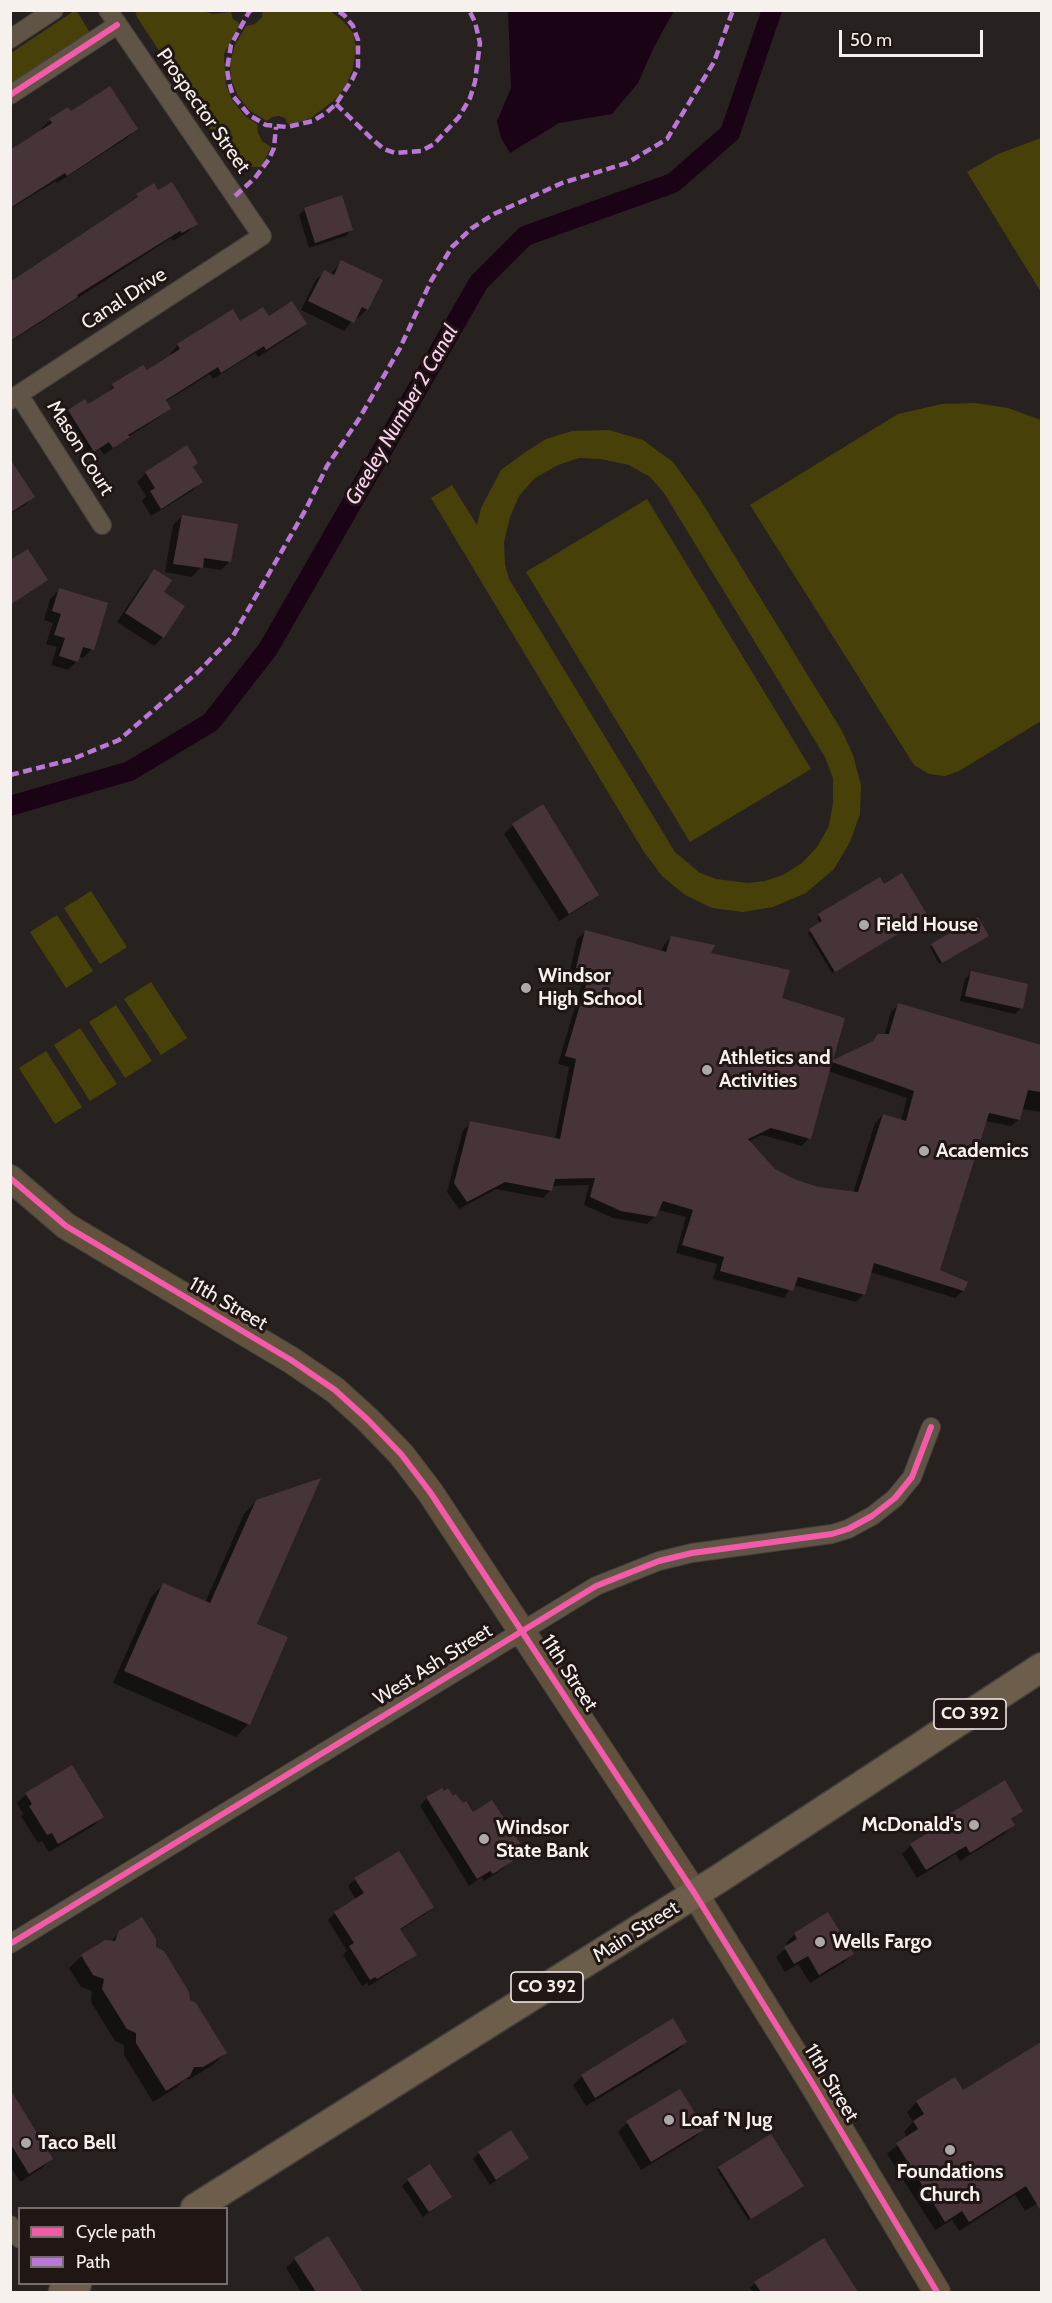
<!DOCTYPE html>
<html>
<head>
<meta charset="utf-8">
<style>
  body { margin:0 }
  #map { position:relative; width:1052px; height:2303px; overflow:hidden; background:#272220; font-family:Cabin,sans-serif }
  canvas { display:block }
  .frame { position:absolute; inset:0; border:12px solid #f7f1ee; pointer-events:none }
  .legend { position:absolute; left:18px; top:2207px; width:210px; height:78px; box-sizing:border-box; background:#201714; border:2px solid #766e6b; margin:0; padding:8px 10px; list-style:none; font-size:18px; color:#f7f1ee }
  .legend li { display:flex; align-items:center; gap:12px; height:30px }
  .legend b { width:30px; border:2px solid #766e6b }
  .scale { position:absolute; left:839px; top:30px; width:144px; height:27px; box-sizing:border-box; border:3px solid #f7f1ee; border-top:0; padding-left:8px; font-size:18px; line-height:21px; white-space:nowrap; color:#f7f1ee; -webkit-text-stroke:4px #201714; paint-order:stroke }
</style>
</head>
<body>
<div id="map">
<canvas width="1052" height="2303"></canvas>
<div class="frame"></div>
<ul class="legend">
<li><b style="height:8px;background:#f35aa7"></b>Cycle path</li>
<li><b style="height:8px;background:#ba77d6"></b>Path</li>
</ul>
<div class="scale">50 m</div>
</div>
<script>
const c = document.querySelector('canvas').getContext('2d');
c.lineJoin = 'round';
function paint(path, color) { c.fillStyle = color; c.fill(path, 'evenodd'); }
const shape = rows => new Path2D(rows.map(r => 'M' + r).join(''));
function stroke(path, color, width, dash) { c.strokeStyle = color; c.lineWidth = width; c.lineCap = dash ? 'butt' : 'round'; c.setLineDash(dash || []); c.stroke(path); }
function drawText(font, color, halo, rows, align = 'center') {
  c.font = font + ' Cabin,sans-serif'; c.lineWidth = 6; c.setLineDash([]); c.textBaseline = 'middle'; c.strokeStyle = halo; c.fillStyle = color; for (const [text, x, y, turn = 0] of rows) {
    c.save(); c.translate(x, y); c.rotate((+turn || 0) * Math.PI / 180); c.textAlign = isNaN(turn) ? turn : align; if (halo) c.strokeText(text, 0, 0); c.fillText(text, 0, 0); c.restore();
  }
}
paint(shape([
  [199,10,213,14,231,12,233,19,240,24,224,54,226,85,232,100,246,117,257,124,258,133,262,141,271,147,261,167,251,167,238,171,137,17,135,11],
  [329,10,344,22,353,33,356,48,353,68,347,84,337,98,311,118,300,122,288,124,285,118,279,116,272,117,267,121,249,110,238,96,231,79,230,62,235,45,246,26,255,24,262,17,263,11],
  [74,11,78,13,90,33,11,86,11,53],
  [1041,138,1042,138,1041,292,967,172,998,154],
  [975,403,1008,408,1041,420,1041,721,959,771,945,776,929,774,914,765,750,505,898,414,942,404],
  [609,430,643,440,673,462,701,501,842,731,853,755,861,785,860,814,850,842,834,869,806,893,773,907,743,912,712,908,685,895,662,876,644,852,431,498,452,485,477,525,481,508,501,470,524,453,546,439,572,431],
  [579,458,601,459,629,465,650,477,664,493,825,757,833,778,833,803,829,826,817,847,802,863,783,875,765,881,748,883,716,879,700,873,675,852,509,579,505,564,504,542,510,517,519,496,535,478,558,465],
  [647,499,811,769,690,842,526,572],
  [91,891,127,947,100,964,64,908],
  [57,915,93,971,66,988,30,932],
  [151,982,187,1038,161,1055,124,999],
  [116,1005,152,1061,125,1078,89,1022],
  [80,1028,117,1084,90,1101,54,1045],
  [46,1051,82,1107,55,1124,19,1068]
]), '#474109');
paint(shape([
  [508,11,508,10,674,11,654,47,638,83,612,114,559,123,510,153,501,138,497,121,511,88]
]), '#1a0315');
paint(shape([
  [70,113,136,129,127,138,57,183,56,181,10,209,10,151,43,131,41,129,50,120],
  [154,185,158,192,196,223,188,232,173,241,171,238,10,342,10,287],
  [305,209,351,230,346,236,309,248,299,215],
  [341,262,367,309,358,318,355,317,344,331,301,310,315,281,324,272,330,275],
  [232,311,240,323,269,318,305,324,297,332,258,357,255,353,213,379,210,374,165,402,169,408,161,416,128,437,104,455,100,449,86,458,61,419,69,411,87,406,106,395,113,386,147,372,172,357,170,354,177,346],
  [10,462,33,497,24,506,10,514],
  [146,473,201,482,192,491,151,516,142,501,146,496,137,482],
  [182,516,230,561,221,570,201,567,192,577,165,572,173,525],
  [10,562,46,580,10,605],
  [154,571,162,593,163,637,154,646,117,622,145,580],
  [59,590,92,649,83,658,79,657,77,661,68,670,51,665,57,647,46,644,53,623,44,620,50,599],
  [513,825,597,894,588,903,559,921,504,834],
  [884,886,923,918,832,973,808,933,820,924,817,918,819,916],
  [585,932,661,952,664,945,671,937,708,954,780,999,831,1063,884,1036,891,1012,899,1004,1042,1046,1042,1112,1021,1109,1019,1119,1011,1126,985,1121,939,1271,966,1283,963,1291,955,1298,870,1272,864,1294,856,1302,793,1285,784,1298,713,1279,717,1264,676,1253,686,1217,658,1210,655,1216,647,1224,613,1218,584,1205,589,1185,552,1186,551,1190,543,1198,496,1189,459,1209,447,1192,463,1130,471,1123,555,1140,569,1067,558,1064,584,976,569,975,577,939],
  [828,1071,907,1098,901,1121,883,1115,875,1123,853,1193,818,1189,793,1180,775,1170,748,1142,762,1135,802,1146,809,1138],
  [984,938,939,964,930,947,932,945],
  [971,973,1021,1008,1015,1014,960,1001,965,979],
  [256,1501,255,1625,286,1638,248,1724,236,1737,113,1683,151,1597,163,1585,205,1603,244,1514],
  [26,1794,102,1817,93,1826,49,1852,42,1841,38,1843,21,1816,23,1814,17,1803],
  [427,1798,462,1805,522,1849,510,1859,511,1861,503,1869,484,1881,482,1877,469,1886,420,1806],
  [1021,1811,1010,1821,1013,1825,1004,1834,960,1861,956,1854,917,1878,902,1854,911,1845,926,1836,925,1834,934,1825],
  [355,1879,432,1907,425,1914,400,1930,415,1954,407,1962,369,1986,367,1983,362,1986,343,1955,347,1951,328,1920,335,1913,356,1900,348,1886],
  [828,1914,852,1954,843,1963,810,1983,798,1964,785,1972,776,1957,788,1947,786,1943,795,1934],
  [120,1932,155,1948,188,2001,225,2053,213,2065,190,2079,185,2079,176,2088,153,2102,124,2055,124,2045,115,2041,91,2002,92,1991,81,1987,69,1968,82,1956,105,1942,110,1942],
  [673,2020,686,2042,677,2051,586,2106,573,2085,582,2076],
  [1042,2044,1042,2201,1025,2211,1015,2195,959,2231,952,2220,935,2230,887,2154,907,2137,904,2132,913,2122,907,2112,917,2102,962,2092],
  [10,2106,51,2159,42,2168,20,2182,10,2166],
  [627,2123,703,2129,694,2138,641,2170,618,2132],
  [479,2153,527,2158,490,2185,473,2159],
  [719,2168,799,2188,748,2220,717,2170],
  [408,2180,450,2197,423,2217,402,2186],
  [328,2238,361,2292,301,2292,286,2268,295,2259],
  [824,2240,857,2292,753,2292,750,2288,755,2283]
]), '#0007');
stroke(shape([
  [10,806,130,771,211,722,268,649,479,282,525,236,673,183,730,133,772,10]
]), '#1a0315', 20);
paint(shape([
  [110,86,138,129,67,176,65,173,10,208,10,150,52,123,49,119,68,107,71,111],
  [172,182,198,224,182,233,180,231,77,295,78,297,10,341,10,282,138,197,136,194,154,183,158,190],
  [342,195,353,230,315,243,304,208],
  [341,260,383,280,368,310,362,307,354,323,308,301,324,270,334,275],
  [292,301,307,324,266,350,264,346,221,373,218,367,166,400,171,409,128,435,130,437,113,448,109,442,94,452,68,410,85,399,88,404,114,388,112,384,143,365,147,370,180,349,177,344,233,309,240,321,263,307,269,316],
  [187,445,198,463,193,467,203,482,161,509,150,491,155,488,145,472],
  [10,459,35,497,10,513],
  [182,515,238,524,231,562,204,558,203,568,173,564],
  [28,549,48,580,10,605,10,560],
  [154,569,172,580,164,592,185,606,164,638,125,613],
  [59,588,108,603,94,650,83,647,78,662,59,656,65,638,54,635,61,614,52,611],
  [543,804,599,895,569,914,512,824],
  [902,873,928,916,835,972,809,929,822,921,818,914,880,877,884,884],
  [978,917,989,936,942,963,931,944],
  [585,930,666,952,671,936,715,945,711,953,790,970,782,998,845,1018,833,1060,873,1041,878,1034,889,1034,898,1003,1041,1045,1041,1092,1028,1090,1020,1120,989,1113,940,1270,968,1282,964,1291,874,1263,865,1295,798,1277,793,1291,720,1271,724,1257,682,1245,693,1210,663,1201,656,1217,621,1211,590,1197,595,1178,555,1179,552,1191,505,1182,467,1202,454,1183,470,1121,560,1139,576,1059,565,1056,591,968,576,968],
  [832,1062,914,1091,906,1121,883,1114,858,1192,818,1187,794,1179,775,1169,748,1139,771,1128,811,1139],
  [971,971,1028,984,1023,1009,965,996],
  [321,1478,257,1624,288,1637,250,1725,124,1671,163,1583,210,1603,256,1500],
  [72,1765,104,1817,58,1844,52,1833,47,1835,29,1806,32,1804,25,1793],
  [1005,1780,1023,1811,1011,1819,1015,1825,970,1853,966,1846,926,1870,910,1844,936,1828,933,1824],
  [442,1788,444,1791,448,1788,453,1796,456,1794,463,1803,466,1801,473,1812,492,1800,524,1849,510,1857,513,1861,493,1874,490,1871,477,1879,426,1797],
  [399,1851,434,1907,400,1929,417,1955,377,1979,375,1977,370,1980,349,1946,354,1943,334,1912,364,1893,354,1878],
  [828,1912,854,1954,819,1975,808,1956,794,1964,784,1947,797,1939,794,1933],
  [142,1917,156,1939,156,1947,164,1951,189,1992,190,2000,196,2003,227,2053,203,2067,194,2067,190,2076,166,2091,136,2043,136,2033,127,2029,102,1989,104,1979,93,1975,81,1955,105,1940,115,1941,119,1931],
  [673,2018,687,2042,595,2098,581,2075],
  [1041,2042,1041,2211,1026,2186,969,2222,962,2211,945,2222,896,2143,918,2129,913,2121,924,2114,916,2101,955,2077,963,2090],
  [10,2089,53,2159,29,2174,10,2143],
  [680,2089,705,2129,651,2162,626,2121],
  [511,2130,529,2158,496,2180,478,2152],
  [771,2134,804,2186,751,2219,718,2167],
  [430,2164,452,2197,429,2212,407,2179],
  [328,2236,363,2292,316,2292,294,2258],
  [824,2238,858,2292,761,2292,754,2282]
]), '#473439');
const street = shape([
  [10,39,54,10],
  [10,95,117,25],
  [19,395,102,525],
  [10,400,262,236,108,10],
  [10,1944,596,1586,659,1561,692,1553,832,1534,848,1529,872,1516,895,1498,912,1477,931,1427],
  [10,2225,20,2239]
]);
const secondary = shape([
  [10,1178,66,1226,291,1360,335,1390,368,1420,401,1454,430,1492,695,1894,814,2086,937,2292]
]);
const primary = shape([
  [195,2208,720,1878,1042,1667],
  [63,2292,77,2284]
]);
stroke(street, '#43403e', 20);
stroke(secondary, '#43403e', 28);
stroke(primary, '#43403e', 31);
stroke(street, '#5f5445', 18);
stroke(secondary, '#62523d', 26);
stroke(primary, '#6c5e4a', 28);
stroke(shape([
  [252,10,249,12,231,45,227,69,229,82,233,96,249,115,266,125,287,127,313,121,326,113,336,104,352,80,358,67,358,40,353,26,344,15,336,10],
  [336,104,372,139,384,149,395,153,421,151,434,144,459,117,470,98,475,82,480,43,475,22,469,10],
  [235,196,255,178,269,159,274,148,276,127],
  [10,775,70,760,119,740,198,672,233,636,306,509,327,466,359,419,400,348,431,281,452,247,472,228,494,214,562,183,627,163,667,139,714,62,733,10]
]), '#ba77d6', 4.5, [9, 4.5]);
stroke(shape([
  [10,95,117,25],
  [10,1178,66,1226,291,1360,335,1390,368,1420,401,1454,430,1492,695,1894,814,2086,937,2292],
  [10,1944,596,1586,659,1561,692,1553,832,1534,848,1529,872,1516,895,1498,912,1477,931,1427]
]), '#f35aa7', 6);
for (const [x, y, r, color] of [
  [864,925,6,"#aea9a6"],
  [526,988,6,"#aea9a6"],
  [707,1070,6,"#aea9a6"],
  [924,1151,6,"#aea9a6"],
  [974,1825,6,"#aea9a6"],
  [484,1839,6,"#aea9a6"],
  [820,1942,6,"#aea9a6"],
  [669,2120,6,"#aea9a6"],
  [26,2143,6,"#aea9a6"],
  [950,2150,6,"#aea9a6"]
]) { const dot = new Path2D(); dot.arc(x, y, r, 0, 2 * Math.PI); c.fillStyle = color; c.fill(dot); stroke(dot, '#201714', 2); }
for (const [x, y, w] of [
  [970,1714,72],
  [547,1987,72]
]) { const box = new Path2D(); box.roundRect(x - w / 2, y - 15, w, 30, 4.5); c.fillStyle = '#201714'; c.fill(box); stroke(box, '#f7f1ee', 1.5); }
drawText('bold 18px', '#f7f1ee', null, [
  ["CO 392",970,1714],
  ["CO 392",547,1987]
]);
drawText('20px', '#f7f1ee', '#201714', [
  ["Prospector Street",203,111,55],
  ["Canal Drive",124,299,-33],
  ["Mason Court",80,448,58],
  ["11th Street",228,1304,30],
  ["West Ash Street",433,1665,-32],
  ["11th Street",569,1673,57],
  ["Main Street",636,1932,-32],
  ["11th Street",831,2083,59]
]);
drawText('bold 20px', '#f7f1ee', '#201714', [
  ["Field House",876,925],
  ["Windsor",538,976],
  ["High School",538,999],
  ["Athletics and",719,1058],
  ["Activities",719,1081],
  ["Academics",936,1151],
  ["McDonald's",962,1825,"right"],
  ["Windsor",496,1828],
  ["State Bank",496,1851],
  ["Wells Fargo",832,1942],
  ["Loaf 'N Jug",681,2120],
  ["Taco Bell",38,2143],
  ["Foundations",950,2172,"center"],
  ["Church",950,2195,"center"]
], 'left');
drawText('italic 21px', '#fcd1f0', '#201714', [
  ["Greeley Number 2 Canal",402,415,-60]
]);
</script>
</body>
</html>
